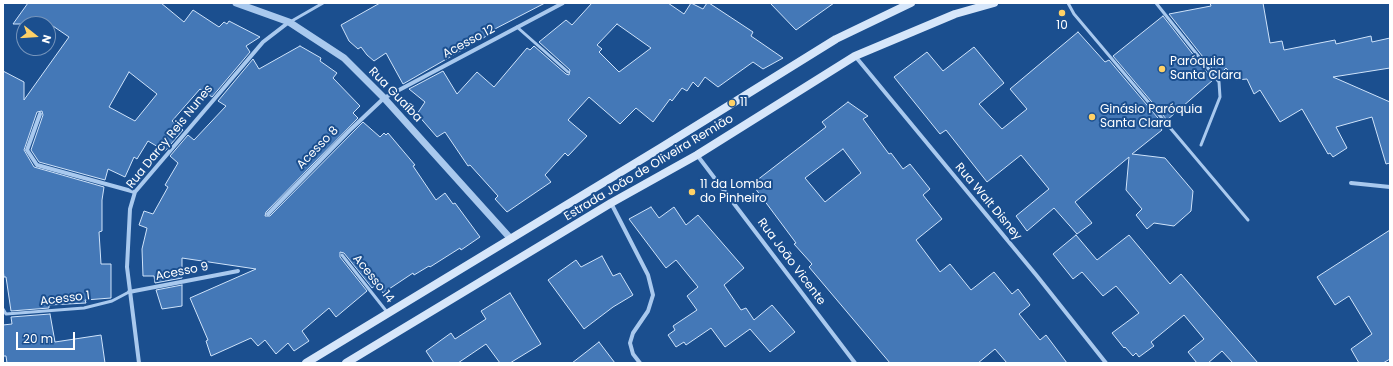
<!DOCTYPE html>
<html>
<head>
<meta charset="utf-8">
<style>
  body { margin:0 }
  #map { position:relative; width:1393px; height:366px; overflow:hidden; background:#1b4f8f; font-family:Poppins,sans-serif }
  canvas { display:block }
  .frame { position:absolute; inset:0; border:4px solid #fff; pointer-events:none }
  .north { position:absolute; left:16px; top:16px; width:40px; height:40px; box-sizing:border-box; background:#1b4f8f; border:1px solid #7695bc; border-radius:50%; rotate:107deg; font-size:11px; font-weight:700; line-height:16px; text-align:center; color:#fff }
  .north::after { content:''; display:block; margin:auto; width:14px; height:18px; background:#ffd166; clip-path:polygon(50% 0,100% 100%,50% 72%,0 100%) }
  .scale { position:absolute; left:16px; top:332px; width:59px; height:18px; box-sizing:border-box; border:2px solid #fff; border-top:0; padding-left:5px; font-size:12px; line-height:14px; white-space:nowrap; color:#fff; -webkit-text-stroke:3px #1b4f8f; paint-order:stroke }
</style>
</head>
<body>
<div id="map">
<canvas width="1393" height="366"></canvas>
<div class="frame"></div>
<div class="north">N</div>
<div class="scale">20 m</div>
</div>
<script>
const c = document.querySelector('canvas').getContext('2d');
c.lineJoin = 'round';
function paint(path, color) { c.fillStyle = color; c.fill(path, 'evenodd'); }
const shape = rows => new Path2D(rows.map(r => 'M' + r).join(''));
function stroke(path, color, width, dash) { c.strokeStyle = color; c.lineWidth = width; c.lineCap = dash ? 'butt' : 'round'; c.setLineDash(dash || []); c.stroke(path); }
function drawText(font, color, halo, rows, align = 'center') {
  c.font = font + ' Poppins,sans-serif'; c.lineWidth = 4; c.setLineDash([]); c.textBaseline = 'middle'; c.strokeStyle = halo; c.fillStyle = color; for (const [text, x, y, turn = 0] of rows) {
    c.save(); c.translate(x, y); c.rotate((+turn || 0) * Math.PI / 180); c.textAlign = isNaN(turn) ? turn : align; if (halo) c.strokeText(text, 0, 0); c.fillText(text, 0, 0); c.restore();
  }
}
const building = shape([
  [28,3,161,3,184,22,193,10,219,27,224,22,227,24,229,21,260,37,246,46,250,52,212,97,200,89,172,121,183,130,165,151,148,141,137,159,134,157,125,177,108,169,105,180,39,162,31,150,43,115,42,111,37,112,24,150,34,167,104,187,102,200,102,231,99,232,101,264,111,264,111,298,85,300,86,303,49,305,49,308,11,311,6,277,4,277,3,269,3,71,24,82,24,100,69,37,50,24,13,24,28,3],
  [129,72,157,94,135,121,109,107,129,72],
  [380,3,545,3,489,32,490,34,403,84,386,53,374,61,367,55,361,47,358,49,349,41,341,25,380,3],
  [592,3,668,3,684,14,691,3,703,9,707,3,709,3,753,32,751,36,783,58,763,69,753,62,718,87,705,77,698,87,693,82,687,91,682,88,672,101,670,99,653,122,636,108,620,124,589,97,568,120,587,136,568,156,565,153,545,175,551,182,507,212,495,199,498,196,470,165,468,166,445,132,437,137,417,114,425,102,409,89,443,71,457,94,477,72,494,87,527,48,530,50,534,46,566,74,569,75,570,70,539,42,566,20,572,25,592,3],
  [617,24,651,48,619,72,599,52,602,49,597,45,617,24],
  [770,3,834,3,796,30,770,3],
  [1210,3,1263,3,1270,43,1282,41,1284,50,1335,40,1336,44,1371,36,1372,42,1390,38,1390,68,1333,77,1390,102,1390,163,1386,164,1372,117,1336,127,1347,148,1333,157,1330,153,1328,154,1302,109,1280,122,1260,90,1254,94,1247,79,1236,80,1226,68,1218,76,1169,14,1211,6,1210,3],
  [1163,16,1213,80,1167,120,1113,56,1163,16],
  [1078,32,1105,62,1109,60,1163,124,1160,127,1162,130,1132,154,1165,158,1193,191,1191,211,1174,226,1154,223,1147,229,1136,215,1142,209,1126,190,1129,157,1075,202,1092,223,1077,234,1054,208,1027,231,1016,216,1049,189,1021,155,987,182,946,130,940,134,894,77,927,52,943,71,974,47,1004,83,979,104,1002,129,1027,109,1010,89,1078,32],
  [300,46,321,58,320,61,337,73,333,78,360,106,353,113,358,118,266,212,265,216,270,216,363,122,380,137,384,133,386,135,388,133,415,165,413,166,436,200,445,193,453,204,455,203,480,237,461,250,460,248,430,267,429,266,414,275,413,273,383,293,377,284,372,288,344,253,340,252,340,257,367,291,336,317,329,308,302,331,309,341,294,351,288,343,276,354,265,340,258,346,251,338,211,356,206,341,208,340,190,298,256,269,182,258,182,278,155,283,154,276,143,276,142,249,147,228,139,225,144,211,153,214,168,187,165,185,178,163,170,156,188,135,194,140,226,106,218,101,253,59,259,69,300,46],
  [848,102,868,116,863,119,889,154,891,153,903,169,910,164,930,189,923,195,942,219,916,240,940,272,950,264,971,290,994,272,1012,294,1018,289,1030,305,1019,314,1040,340,1046,335,1067,363,1007,363,995,349,978,363,890,363,858,325,809,267,812,264,794,244,796,243,752,184,826,127,822,122,848,102],
  [843,149,861,173,825,202,805,178,843,149],
  [651,207,659,218,674,207,686,225,698,215,744,268,724,285,741,310,746,308,754,320,772,305,795,332,770,352,750,329,725,347,711,328,686,345,684,342,676,347,668,335,675,330,673,326,697,310,687,296,698,287,676,260,666,268,629,219,651,207],
  [1390,230,1390,359,1383,363,1359,363,1351,349,1372,334,1349,296,1335,305,1317,277,1390,230],
  [1076,235,1097,260,1129,235,1170,284,1181,274,1258,363,1233,363,1222,351,1208,363,1197,363,1188,352,1204,339,1184,315,1151,342,1154,346,1139,357,1136,353,1133,356,1125,347,1124,348,1112,333,1139,313,1116,286,1103,296,1082,272,1073,279,1053,254,1076,235],
  [602,256,613,276,620,273,633,295,613,307,584,329,548,280,576,260,581,267,602,256],
  [182,285,182,306,162,309,156,290,182,285],
  [510,293,541,344,510,363,500,363,486,344,458,363,434,363,426,351,451,333,455,339,486,319,481,311,510,293],
  [50,314,55,342,101,335,105,363,7,363,6,356,3,356,3,325,12,324,11,317,50,314],
  [599,342,615,363,572,363,599,342]
]);
paint(building, '#4478b7');
stroke(building, '#cfe3fa', 1);
stroke(shape([
  [1068,3,1074,14,1248,220],
  [1156,3,1219,82,1220,97,1201,145],
  [290,22,323,3],
  [517,27,568,72],
  [342,255,387,312],
  [3,309,6,314,84,308,112,301,129,292]
]), '#a9c9ee', 3);
stroke(shape([
  [855,56,1037,276,1106,363],
  [40,114,27,150,37,165,135,192],
  [697,155,855,363],
  [1351,183,1390,187],
  [611,203,648,275,653,295,648,311,633,333,630,343,633,354,640,363],
  [268,214,349,131,384,98,563,3],
  [129,292,238,271],
  [139,363,127,267,130,209,135,192,263,42,289,22]
]), '#a9c9ee', 4);
stroke(shape([
  [236,3,289,22,344,58,384,98,511,239]
]), '#a9c9ee', 7);
stroke(shape([
  [306,363,662,147,836,39,911,3],
  [346,363,611,203,697,155,855,56,955,14,994,3]
]), '#d6e6fa', 8);
for (const [x, y, r, color] of [
  [1062,13,4,"#ffd166"],
  [1162,69,4,"#ffd166"],
  [732,103,4,"#ffd166"],
  [1092,117,4,"#ffd166"],
  [692,192,4,"#ffd166"]
]) { const dot = new Path2D(); dot.arc(x, y, r, 0, 2 * Math.PI); c.fillStyle = color; c.fill(dot); stroke(dot, '#1b4f8f', 1.5); }
drawText('12px', '#fff', '#1b4f8f', [
  ["10",1062,26,"center"],
  ["Paróquia",1170,62],
  ["Santa Clara",1170,76],
  ["11",740,103],
  ["Ginásio Paróquia",1100,110],
  ["Santa Clara",1100,124],
  ["11 da Lomba",700,185],
  ["do Pinheiro",700,199]
], 'left');
drawText('12px', '#fff', '#1b4f8f', [
  ["Acesso 12",469,42,-28],
  ["Rua Guaíba",395,95,46],
  ["Rua Darcy Reis Nunes",170,137,-51],
  ["Acesso 8",318,148,-46],
  ["Estrada João de Oliveira Remião",649,168,-31],
  ["Rua Walt Disney",988,202,50],
  ["Rua João Vicente",791,262,53],
  ["Acesso 9",182,272,-11],
  ["Acesso 14",373,279,51],
  ["Acesso 1",65,299,-7]
]);
</script>
</body>
</html>
